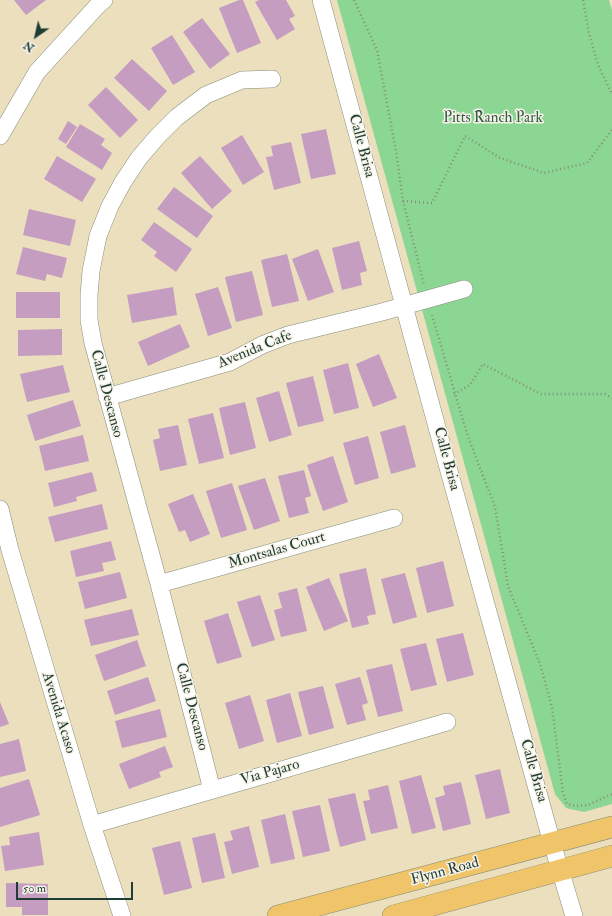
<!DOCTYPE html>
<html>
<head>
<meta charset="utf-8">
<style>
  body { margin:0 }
  #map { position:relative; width:612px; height:916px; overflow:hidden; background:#ebdfbe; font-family:"IM FELL Double Pica",serif }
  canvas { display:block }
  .north { position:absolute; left:16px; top:16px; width:40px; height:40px; -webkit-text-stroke:3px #f7f3e8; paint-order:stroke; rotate:214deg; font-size:11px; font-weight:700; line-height:16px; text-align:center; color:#1f3d34 }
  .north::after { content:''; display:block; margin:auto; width:14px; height:18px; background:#1f3d34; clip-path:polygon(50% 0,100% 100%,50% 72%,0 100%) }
  .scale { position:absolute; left:16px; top:882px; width:117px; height:18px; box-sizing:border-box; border:2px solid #1f3d34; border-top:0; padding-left:5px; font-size:12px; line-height:14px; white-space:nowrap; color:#1f3d34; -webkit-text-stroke:3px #f7f3e8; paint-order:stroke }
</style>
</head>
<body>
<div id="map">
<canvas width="612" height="916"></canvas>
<div class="north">N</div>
<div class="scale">50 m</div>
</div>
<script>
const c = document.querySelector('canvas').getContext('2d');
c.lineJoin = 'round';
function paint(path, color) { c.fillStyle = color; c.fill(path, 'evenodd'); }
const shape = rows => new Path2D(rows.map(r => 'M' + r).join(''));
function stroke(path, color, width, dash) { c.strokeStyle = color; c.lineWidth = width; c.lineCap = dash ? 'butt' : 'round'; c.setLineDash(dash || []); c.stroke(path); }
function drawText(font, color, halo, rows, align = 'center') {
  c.font = font + ' "IM FELL Double Pica",serif'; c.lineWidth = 3; c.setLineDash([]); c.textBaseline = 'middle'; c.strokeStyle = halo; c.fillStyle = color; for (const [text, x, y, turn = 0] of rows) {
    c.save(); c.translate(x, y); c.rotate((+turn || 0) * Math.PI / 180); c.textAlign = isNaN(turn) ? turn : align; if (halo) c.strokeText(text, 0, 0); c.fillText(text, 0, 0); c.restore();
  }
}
paint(shape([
  [337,0,609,0,612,10,612,804,584,812,566,808,555,794]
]), '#8bd693');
paint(shape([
  [14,0,46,0,26,15],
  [239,0,243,0,261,43,237,53,219,8],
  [259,0,286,0,295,16,289,19,295,29,277,40,255,2],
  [202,18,230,54,210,69,183,32],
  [172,35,195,72,173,85,151,48],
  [132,59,167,91,149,111,114,78],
  [106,87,138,120,120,138,88,105],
  [68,121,77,127,66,144,58,139],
  [80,124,105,139,101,145,112,153,102,170,66,147],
  [326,129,336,174,311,179,301,134],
  [242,135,264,172,243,185,221,148],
  [291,142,301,183,274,190,266,157,273,156,271,146],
  [57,156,96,179,82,202,44,179],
  [200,156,232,191,212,209,181,173],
  [174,187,213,216,197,238,157,209],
  [29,209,76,220,70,246,23,235],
  [154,222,192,249,176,272,154,256,157,252,141,240],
  [359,241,367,271,360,273,362,285,342,290,332,248],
  [23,247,67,258,62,278,47,274,45,281,16,274],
  [318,249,334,292,308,301,292,259],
  [287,254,299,301,272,307,261,260],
  [252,271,263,315,236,322,225,277],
  [173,287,177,315,132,323,127,295],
  [218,287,232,328,208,336,195,294],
  [16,292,60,292,60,318,16,318],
  [180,324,190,347,148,366,138,342],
  [62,329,62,355,18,356,18,330],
  [379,354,397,398,373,407,356,364],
  [348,363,359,408,334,414,323,370],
  [63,365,70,392,27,402,20,374],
  [313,376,324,421,298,427,286,383],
  [279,391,292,435,269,442,256,398],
  [73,400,81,426,35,441,27,415],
  [245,402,256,448,230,455,219,408],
  [213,413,224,458,199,464,188,419],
  [178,425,187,465,160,471,153,440,160,438,158,429],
  [405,425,416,467,391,474,380,432],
  [83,435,89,461,45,471,39,446],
  [368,436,379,478,355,485,343,443],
  [333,456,348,502,323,511,307,465],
  [304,470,311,496,305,498,309,513,289,518,278,476],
  [92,472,97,491,76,497,77,501,54,507,48,483],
  [265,478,280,521,254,530,238,486],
  [232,483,247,530,221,538,206,491],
  [193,494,210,534,190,542,185,530,179,532,168,504],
  [102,504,108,529,55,542,48,517],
  [111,541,116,560,102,563,104,571,76,577,70,551],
  [443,561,454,606,427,613,416,568],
  [366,568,376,614,367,616,369,624,352,628,339,574],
  [120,572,127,598,85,609,78,582],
  [405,573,417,617,393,624,381,579],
  [329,578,348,621,324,631,306,587],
  [297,588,307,631,281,637,274,610,282,608,278,593],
  [260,595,275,640,252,647,237,602],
  [132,609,139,635,91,646,84,620],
  [228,613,242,657,217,664,204,621],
  [463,633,474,675,447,682,436,639],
  [137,640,146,666,104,681,95,655],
  [426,643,437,685,411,691,400,649],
  [392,664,403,711,378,717,366,670],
  [148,677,156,701,115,715,107,691],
  [360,677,368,703,362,705,366,720,347,725,335,684],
  [323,686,334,728,309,735,298,692],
  [290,693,302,736,277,743,266,700],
  [250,695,264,741,239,749,225,703],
  [0,702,9,724,0,727],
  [160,709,167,737,122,748,115,721],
  [19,739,26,771,0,777,0,744],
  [165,746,173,767,159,772,161,777,129,789,119,764],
  [500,769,510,813,486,819,475,775],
  [421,775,436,828,412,834,399,781],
  [29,779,40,815,0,827,0,788],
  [461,782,471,824,443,831,435,798,445,795,443,786],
  [388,785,398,828,371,834,363,801,370,800,368,790],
  [355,793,366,840,340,847,328,799],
  [320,805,330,851,303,857,292,811],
  [285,814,295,859,271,864,261,820],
  [249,826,259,867,232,874,224,842,233,840,230,831],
  [39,832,44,865,5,871,1,846,10,845,9,837],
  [215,833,225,878,202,883,192,838],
  [180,841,192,888,164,895,152,848],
  [6,883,48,884,48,915,22,915,22,907,6,907]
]), '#c49dc1');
const minor = shape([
  [321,0,444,453,552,843,574,916],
  [0,136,37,72,99,4,104,0],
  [107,397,230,362,262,345,288,335,382,312,464,289],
  [0,509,10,550,92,825,122,916],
  [159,584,394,518],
  [212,790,159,584,93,343,89,320,89,295,91,271,98,236,110,206,123,182,139,158,157,137,177,117,206,95,242,80,272,79],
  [92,825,447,722]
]);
const major = shape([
  [278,916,612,827],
  [393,916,612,856]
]);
stroke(minor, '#858e79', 18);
stroke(major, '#858e79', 22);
stroke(shape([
  [354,0,377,50,396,151,403,201,424,285],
  [583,0,589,33,598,65,612,94],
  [403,201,432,203,465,136,500,158,544,173,587,163,612,130],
  [432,315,467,434,495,507,508,586,540,664,552,707,563,793,567,804,576,806,588,805,612,794],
  [454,394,470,385,483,364,541,394,605,394,612,398]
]), '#858e79', 2.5, [1, 3]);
stroke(minor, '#fff', 17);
stroke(major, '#f0c469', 21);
drawText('15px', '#355c47', '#f7f3e8', [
  ["Pitts Ranch Park",493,119]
]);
drawText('15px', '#1f3d34', '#f7f3e8', [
  ["Calle Brisa",361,146,75],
  ["Avenida Cafe",255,350,-22],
  ["Calle Descanso",106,394,75],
  ["Calle Brisa",446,459,75],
  ["Montsalas Court",277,551,-16],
  ["Calle Descanso",191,707,75],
  ["Avenida Acaso",58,713,73],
  ["Calle Brisa",533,771,74],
  ["Via Pajaro",270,773,-16],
  ["Flynn Road",445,872,-15]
]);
</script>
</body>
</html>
